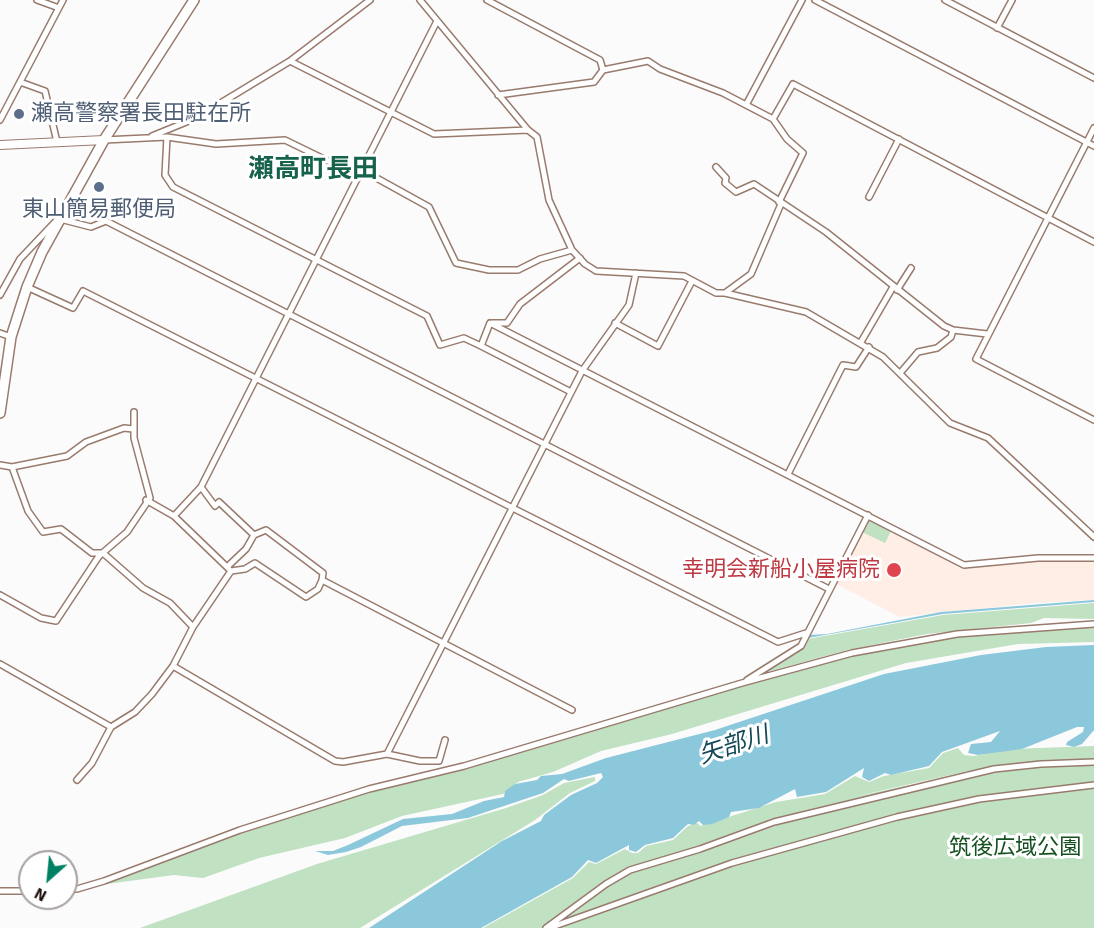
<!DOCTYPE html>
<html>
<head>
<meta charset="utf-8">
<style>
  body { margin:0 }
  #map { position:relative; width:1094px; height:928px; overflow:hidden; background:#fbfbfb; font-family:Signika,sans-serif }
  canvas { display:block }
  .north { position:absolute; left:18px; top:850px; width:60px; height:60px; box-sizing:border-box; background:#fff; border:2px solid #a4a09e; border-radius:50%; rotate:207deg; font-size:16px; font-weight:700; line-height:24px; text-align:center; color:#1c110c }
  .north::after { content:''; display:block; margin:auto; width:21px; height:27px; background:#008163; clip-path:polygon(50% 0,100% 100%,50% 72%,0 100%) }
</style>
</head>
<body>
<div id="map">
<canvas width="1094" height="928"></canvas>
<div class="north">N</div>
</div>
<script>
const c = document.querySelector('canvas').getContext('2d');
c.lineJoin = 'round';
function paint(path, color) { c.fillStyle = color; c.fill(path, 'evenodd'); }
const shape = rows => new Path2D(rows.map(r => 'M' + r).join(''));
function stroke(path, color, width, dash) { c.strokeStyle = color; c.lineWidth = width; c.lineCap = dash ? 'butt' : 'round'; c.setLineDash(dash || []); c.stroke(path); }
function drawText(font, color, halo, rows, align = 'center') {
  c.font = font + ' Signika,"Noto Sans JP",sans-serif'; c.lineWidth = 6; c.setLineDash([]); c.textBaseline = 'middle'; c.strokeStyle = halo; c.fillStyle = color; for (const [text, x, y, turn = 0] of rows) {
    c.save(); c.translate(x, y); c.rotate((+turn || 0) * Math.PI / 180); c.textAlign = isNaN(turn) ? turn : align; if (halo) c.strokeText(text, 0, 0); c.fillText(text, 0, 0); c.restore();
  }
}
paint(shape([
  [869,519,956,561,958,568,1039,560,1094,560,1094,600,1034,603,900,617,836,584]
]), '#ffeee6');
paint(shape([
  [869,519,892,529,885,543,862,532],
  [1094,603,1094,619,1044,618,1031,623,927,634,847,650,756,675,781,663,807,639,943,615],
  [1094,624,1094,642,1018,644,906,663,672,734,601,751,553,772,518,782,503,794,402,816,345,838,259,858,203,878,174,875,92,886,304,811,831,659,947,637],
  [1094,746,1094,928,483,928,573,878,589,862,596,864,625,849,632,853,638,853,646,846,673,840,688,826,698,823,700,826,776,802,825,794,855,776,869,782,884,776,929,768,943,753,958,748,964,755,974,756,1012,749],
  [1052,759,900,787,844,799,968,771],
  [595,777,595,781,570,793,535,820,360,928,140,928,317,864,506,808,543,795,564,783]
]), '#c0e1c2');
paint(shape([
  [1094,600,1094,602,943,614,808,638,809,635,827,634,941,612],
  [1094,645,1094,730,1082,744,1074,747,1066,745,1067,742,1083,732,1084,727,1077,727,1022,749,978,755,968,753,971,744,991,742,1000,731,942,752,929,766,891,775,885,773,869,781,862,777,864,768,826,792,797,797,795,789,759,808,731,812,729,817,712,824,703,825,699,821,694,825,688,824,673,838,645,845,636,852,629,850,629,845,596,863,588,860,572,877,481,928,369,928,502,841,541,821,544,815,571,795,597,783,603,777,601,773,569,781,564,779,543,793,468,818,402,826,361,847,346,852,328,855,315,851,333,851,348,845,403,819,452,814,484,801,504,797,505,791,515,784,537,780,541,776,562,774,606,758,715,730,884,674,981,655,1046,647]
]), '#8cc8dc');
const minor = shape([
  [37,0,59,8],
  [420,0,528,130,537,137,549,200,572,250,585,264,596,271,684,276,716,293,725,293,806,312,883,357,950,423,988,438,1094,537],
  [487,0,600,60,603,70],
  [815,0,1094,146],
  [945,0,1094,78],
  [997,28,1012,0],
  [290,61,434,134,528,130],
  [20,82,45,91,57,142],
  [498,95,594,82,603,70,648,61,660,69,723,93,773,119,787,139,803,153,779,202],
  [746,105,802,0],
  [773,119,793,84,1094,242],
  [0,120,63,0],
  [1094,128,976,359,1094,420],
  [152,136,196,118,290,61,370,0],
  [167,137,165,175,173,187,427,316,440,345,464,338,481,346,490,323,964,565,1038,558,1094,558],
  [104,140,167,137,216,144,285,140,359,176],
  [716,167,726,178,725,183,736,192,754,184,826,232,944,326,953,330,987,334],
  [362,170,429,207,456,263,489,270,518,270,540,259,572,250],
  [869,197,899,139],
  [60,219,91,227,106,221,829,589],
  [27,287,73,308,83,291,778,642,806,633],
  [897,290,911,268],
  [725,293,751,274,781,204],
  [0,295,20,259,56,221],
  [492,323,507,323,520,304,580,258],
  [615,323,658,346,692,281],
  [0,333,11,337],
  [861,342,893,287],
  [481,346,571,392],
  [901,372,918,352,937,348,951,337,953,330],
  [0,465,12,467,28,511,43,532,61,529,92,553,103,553,143,588,170,603,193,627],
  [12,467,67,456,86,442,124,428,133,429],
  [788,474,843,365,856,367,869,347],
  [201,487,215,506,219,502,254,535],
  [146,500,174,516,229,569],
  [174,516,201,487,437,21],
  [227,567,246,549,254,535,266,530,323,573,322,580,572,710],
  [0,595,41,618,56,621,99,556,127,532,150,498,134,438,134,412],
  [0,664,111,727,135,712,152,694,173,666,193,627,231,571,245,569,255,563,306,597,318,589,322,580],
  [173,666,335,761,343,762,387,754,582,371,629,305,636,273],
  [747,680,801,646,868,515],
  [387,754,420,761,439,761,445,740],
  [77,780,92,763,111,727],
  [66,889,77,889,104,881,240,830,369,789,464,766,742,683,852,653,957,634,1094,624],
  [0,891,30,891],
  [546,928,606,884,630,870,700,849,774,822,994,769,1041,764,1094,762],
  [549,928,732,863,897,817,979,799,1094,785]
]);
const secondary = shape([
  [0,145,104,140]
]);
const trunk = shape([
  [0,413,11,337,27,287,42,252,104,140,194,0]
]);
stroke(minor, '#987b6d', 8);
stroke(secondary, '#987b6d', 10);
stroke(trunk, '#987b6d', 12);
stroke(minor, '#fff', 5);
stroke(secondary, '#fff', 8);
stroke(trunk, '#fff', 9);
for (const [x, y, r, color] of [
  [19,114,6,"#5c6f8a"],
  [99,187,6,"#5c6f8a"],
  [894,570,8,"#e0444e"]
]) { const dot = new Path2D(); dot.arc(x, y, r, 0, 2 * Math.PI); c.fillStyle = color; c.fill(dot); stroke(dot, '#fff', 2); }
drawText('22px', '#4e5e75', '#fff', [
  ["瀬高警察署長田駐在所",31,114],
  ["東山簡易郵便局",99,210,"center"]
], 'left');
drawText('22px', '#be3a42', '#fff', [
  ["幸明会新船小屋病院",880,570]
], 'right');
drawText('22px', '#155021', '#fff', [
  ["筑後広域公園",1015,848]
]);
drawText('italic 24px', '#164958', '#fff', [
  ["矢部川",734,746,-18]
]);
drawText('bold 26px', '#17624c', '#fff', [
  ["瀬高町長田",313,170]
]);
</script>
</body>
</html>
